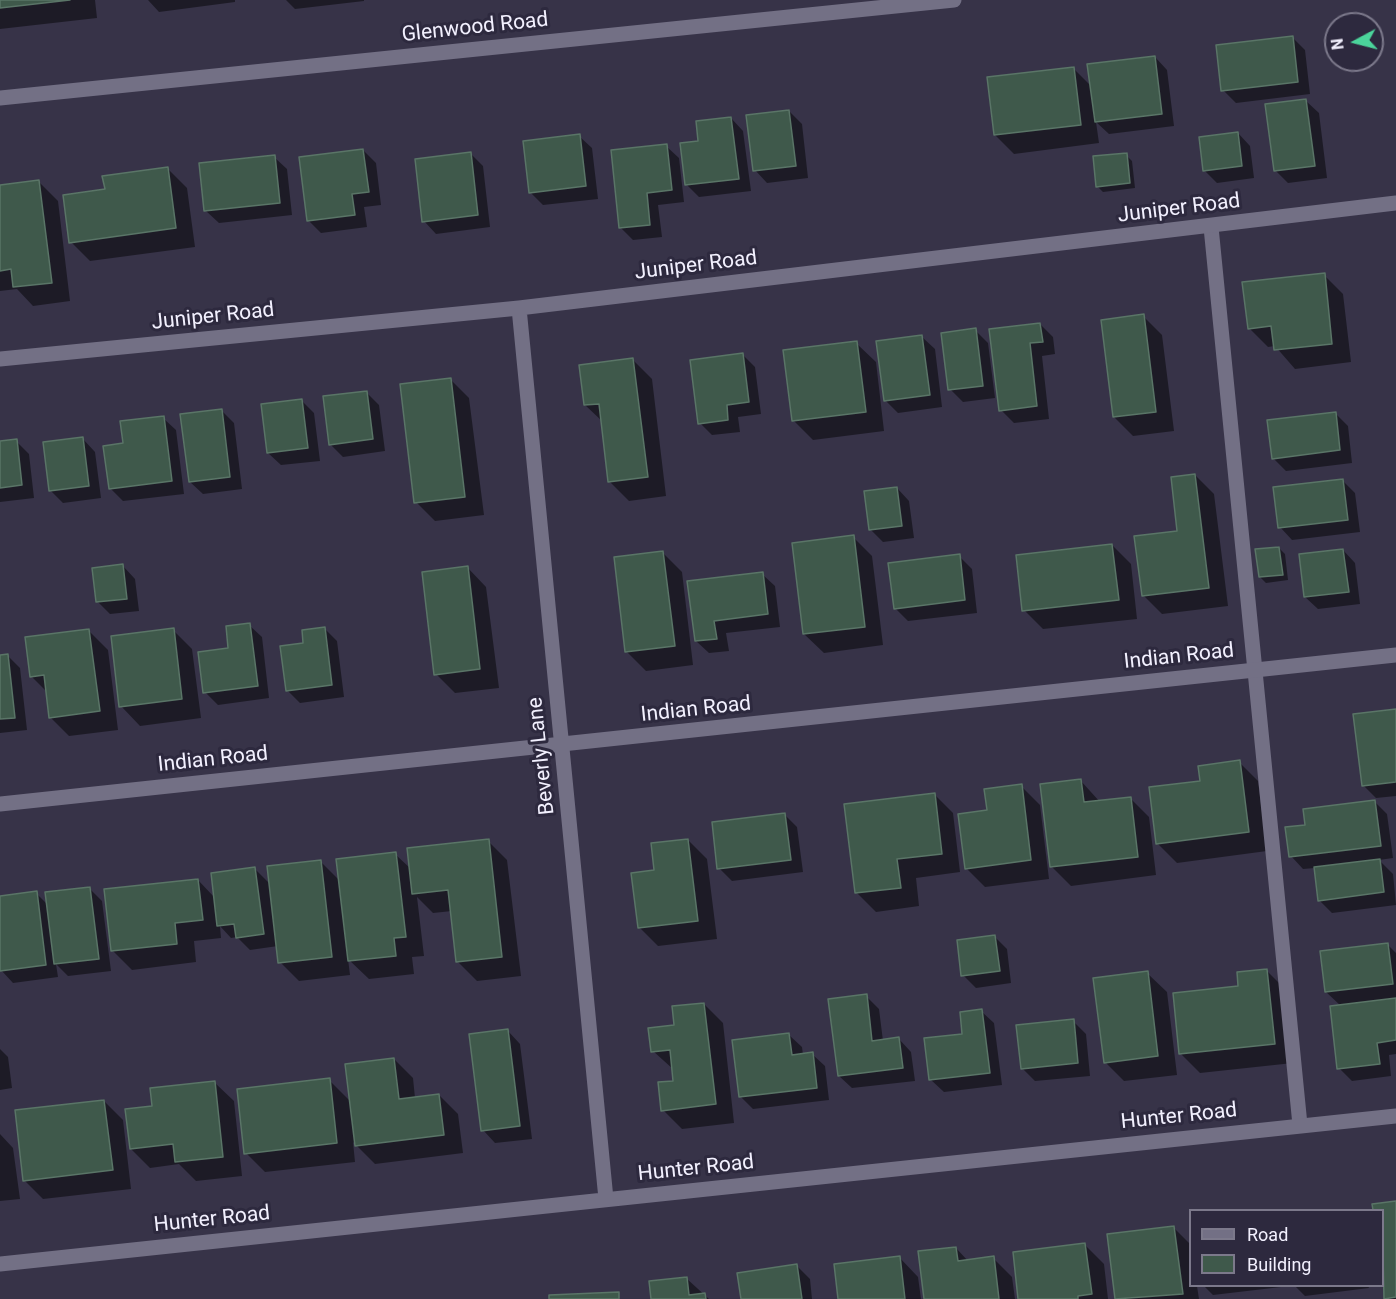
<!DOCTYPE html>
<html>
<head>
<meta charset="utf-8">
<style>
  body { margin:0 }
  #map { position:relative; width:1396px; height:1299px; overflow:hidden; background:#373348; font-family:Roboto,sans-serif }
  canvas { display:block }
  .legend { position:absolute; left:1189px; top:1209px; width:195px; height:78px; box-sizing:border-box; background:#2d293e; border:2px solid #7c798b; margin:0; padding:8px 10px; list-style:none; font-size:18px; color:#f2f0fe }
  .legend li { display:flex; align-items:center; gap:12px; height:30px }
  .legend b { width:30px; border:2px solid #7c798b }
  .north { position:absolute; left:1324px; top:12px; width:60px; height:60px; box-sizing:border-box; background:#2d293e; border:2px solid #7c798b; border-radius:50%; rotate:263deg; font-size:16px; font-weight:700; line-height:24px; text-align:center; color:#f2f0fe }
  .north::after { content:''; display:block; margin:auto; width:21px; height:27px; background:#4bd49b; clip-path:polygon(50% 0,100% 100%,50% 72%,0 100%) }
</style>
</head>
<body>
<div id="map">
<canvas width="1396" height="1299"></canvas>
<ul class="legend">
<li><b style="height:8px;background:#737085"></b>Road</li>
<li><b style="height:16px;background:#3f594b"></b>Building</li>
</ul>
<div class="north">N</div>
</div>
<script>
const c = document.querySelector('canvas').getContext('2d');
c.lineJoin = 'round';
function paint(path, color) { c.fillStyle = color; c.fill(path, 'evenodd'); }
const shape = rows => new Path2D(rows.map(r => 'M' + r).join(''));
function stroke(path, color, width, dash) { c.strokeStyle = color; c.lineWidth = width; c.lineCap = dash ? 'butt' : 'round'; c.setLineDash(dash || []); c.stroke(path); }
function drawText(font, color, halo, rows, align = 'center') {
  c.font = font + ' Roboto,sans-serif'; c.lineWidth = 6; c.setLineDash([]); c.textBaseline = 'middle'; c.strokeStyle = halo; c.fillStyle = color; for (const [text, x, y, turn = 0] of rows) {
    c.save(); c.translate(x, y); c.rotate((+turn || 0) * Math.PI / 180); c.textAlign = isNaN(turn) ? turn : align; if (halo) c.strokeText(text, 0, 0); c.fillText(text, 0, 0); c.restore();
  }
}
paint(shape([
  [0,0,95,0,97,18,0,29],
  [148,0,235,0,235,2,159,12],
  [286,0,364,0,364,1,295,9],
  [1292,37,1305,50,1310,94,1236,103,1223,90],
  [1155,57,1167,70,1174,126,1109,134,1096,122,1099,143,1014,154,995,135,1073,68,1092,87],
  [1306,101,1319,113,1327,178,1288,183,1275,170],
  [789,111,802,124,808,178,767,183,755,170],
  [731,118,743,131,751,191,699,197,687,185,700,143],
  [1238,133,1250,146,1254,178,1217,183,1204,170],
  [579,136,592,148,598,199,543,205,531,193],
  [666,146,679,158,684,202,658,205,662,237,633,240,620,227],
  [363,150,376,163,381,205,364,207,367,227,321,233,308,220],
  [470,153,483,166,490,227,436,234,424,221],
  [1126,155,1132,161,1135,188,1103,192,1097,186],
  [274,157,287,169,292,215,219,223,206,211],
  [168,169,187,188,195,247,90,261,71,242,106,190],
  [39,182,58,201,70,301,33,306,17,289,0,291,0,187],
  [1324,275,1343,294,1351,362,1295,369,1275,346,1268,347,1249,328],
  [1143,316,1162,335,1174,431,1133,436,1114,417],
  [1040,324,1053,337,1055,354,1042,356,1049,419,1014,423,1001,410,991,330],
  [975,330,988,343,995,398,963,402,950,389],
  [922,337,935,349,942,407,898,413,885,400],
  [856,343,876,362,884,431,813,440,794,421],
  [743,355,755,367,761,414,738,417,740,432,712,435,700,423],
  [633,360,652,379,666,496,629,501,610,482,603,422,585,405],
  [450,379,469,398,484,515,435,521,416,502],
  [367,393,379,405,385,451,343,457,330,444],
  [302,401,314,413,320,461,281,465,268,453],
  [221,410,234,423,242,489,203,494,190,482],
  [1335,413,1348,426,1352,463,1286,471,1273,458],
  [163,418,176,430,184,494,123,501,110,488,124,445],
  [83,439,95,452,101,498,63,503,50,490],
  [16,441,29,454,34,498,0,502,0,443],
  [1195,475,1214,494,1228,606,1162,614,1143,595,1179,532],
  [1342,480,1355,493,1360,532,1292,540,1280,527],
  [897,488,909,501,914,538,883,542,870,529],
  [853,537,872,556,883,645,824,653,804,634],
  [1112,545,1131,564,1137,619,1043,629,1024,610],
  [1279,548,1285,554,1288,580,1266,583,1260,577],
  [1343,550,1355,563,1360,604,1318,609,1305,597],
  [663,553,682,572,693,665,646,671,627,652],
  [959,556,972,569,977,613,908,621,895,608],
  [123,566,135,579,139,611,110,614,98,602],
  [467,567,486,587,499,688,455,693,436,674],
  [762,574,775,586,780,627,726,633,729,651,709,653,696,641,689,583],
  [249,625,262,637,269,698,218,705,205,692,230,649],
  [325,629,337,641,344,697,300,703,287,690,305,644],
  [173,630,192,649,201,718,140,726,121,706],
  [89,631,108,650,118,730,69,736,50,717,47,692,31,676],
  [7,655,20,668,27,730,0,733,0,656],
  [1396,710,1396,796,1376,798,1364,786],
  [1239,762,1258,781,1267,851,1177,863,1158,844,1202,782],
  [1081,781,1100,802,1130,798,1149,817,1156,875,1071,886,1052,867],
  [1021,786,1040,805,1049,879,985,887,966,868,989,812],
  [934,794,953,813,960,872,916,878,919,906,876,912,857,893],
  [1375,802,1387,814,1393,858,1379,860,1393,874,1396,905,1332,913,1319,900,1315,868,1303,869,1291,856,1307,826],
  [785,815,797,827,803,872,732,881,719,868],
  [688,840,707,859,717,939,658,946,639,927,656,871],
  [488,841,507,860,521,976,477,981,458,962,452,911,433,913,417,897,424,956,412,957,414,974,369,979,348,959,350,975,299,981,280,962,278,946,250,950,237,937,231,938,220,926,221,938,194,941,196,962,132,970,113,951,198,880,215,898,255,869,270,884,320,861,340,881,395,854,411,869],
  [89,888,102,901,111,971,68,976,56,964,58,977,13,983,1,970,0,897,36,893,48,905],
  [995,937,1007,949,1011,983,976,988,963,975],
  [1387,944,1396,953,1396,1054,1389,1055,1391,1076,1352,1081,1339,1068,1341,1006,1326,992],
  [1267,971,1286,990,1293,1063,1200,1073,1181,1054,1239,987],
  [1147,973,1167,992,1177,1075,1124,1081,1105,1062],
  [866,996,879,1009,883,1041,899,1039,911,1052,915,1081,852,1088,839,1076],
  [704,1004,723,1023,734,1123,682,1129,663,1110,675,1082,674,1070,653,1051,676,1026],
  [981,1011,994,1023,1002,1085,944,1092,931,1080],
  [1073,1021,1086,1034,1090,1076,1035,1081,1023,1069],
  [508,1031,520,1044,532,1139,495,1143,483,1130],
  [789,1035,802,1047,803,1055,812,1054,825,1066,829,1100,753,1109,741,1097,734,1041],
  [0,1049,8,1057,12,1088,0,1090],
  [394,1059,413,1078,415,1098,439,1095,458,1114,463,1153,375,1164,353,1142,355,1162,265,1172,246,1153,329,1080,351,1102],
  [214,1082,234,1101,242,1176,196,1181,179,1164,150,1168,131,1149,154,1107],
  [104,1101,123,1120,131,1189,43,1199,24,1180],
  [0,1134,13,1148,20,1199,0,1201],
  [1396,1203,1396,1299,1386,1299,1382,1274,1382,1210,1375,1210,1374,1205],
  [1174,1228,1190,1244,1190,1286,1197,1286,1199,1299,1116,1299,1108,1236],
  [1085,1245,1104,1264,1108,1299,1020,1299],
  [956,1248,968,1261,993,1258,1012,1277,1015,1299,926,1299],
  [899,1257,918,1277,921,1299,840,1299],
  [797,1266,810,1279,812,1299,742,1299],
  [686,1278,709,1299,652,1299],
  [1204,1286,1280,1286,1281,1287,1213,1295],
  [1295,1286,1368,1286,1369,1288,1305,1296]
]), '#0007');
const building = shape([
  [0,0,70,0,0,8,0,0],
  [1293,36,1298,82,1221,91,1216,45,1293,36],
  [1155,56,1162,114,1095,122,1087,64,1155,56],
  [1074,67,1081,125,994,135,987,77,1074,67],
  [1306,99,1315,166,1274,171,1265,104,1306,99],
  [789,110,796,166,753,171,746,115,789,110],
  [731,117,739,179,685,185,680,143,698,141,696,121,731,117],
  [1238,132,1242,166,1203,171,1199,137,1238,132],
  [580,134,586,186,529,193,523,141,580,134],
  [667,144,672,190,647,193,650,225,619,228,611,150,667,144],
  [363,149,369,192,352,194,355,215,307,221,299,157,363,149],
  [471,152,478,215,422,222,415,159,471,152],
  [1127,153,1130,183,1096,187,1093,156,1127,153],
  [275,155,280,203,204,211,199,163,275,155],
  [168,167,176,228,69,243,63,195,105,189,102,176,168,167],
  [39,180,52,283,13,287,11,269,0,271,0,185,39,180],
  [1325,273,1332,344,1274,350,1271,326,1248,329,1242,282,1325,273],
  [1144,314,1156,412,1113,417,1101,320,1144,314],
  [1040,323,1043,342,1030,343,1037,406,999,411,989,329,1040,323],
  [976,328,983,386,948,390,941,333,976,328],
  [922,335,930,395,884,401,876,341,922,335],
  [857,341,866,412,792,421,783,350,857,341],
  [743,353,749,402,727,405,728,420,698,424,690,360,743,353],
  [633,358,648,477,608,482,599,404,584,405,579,365,633,358],
  [451,378,465,497,414,503,400,384,451,378],
  [367,391,373,439,329,445,323,396,367,391],
  [302,399,308,448,267,453,261,404,302,399],
  [222,409,230,477,189,482,180,414,222,409],
  [1336,412,1340,450,1272,459,1267,420,1336,412],
  [164,416,172,481,109,489,103,446,123,443,120,421,164,416],
  [83,437,89,486,49,491,43,442,83,437],
  [17,439,22,485,0,488,0,441,17,439],
  [1195,474,1209,588,1142,596,1134,536,1177,531,1171,477,1195,474],
  [1343,479,1348,520,1278,528,1273,487,1343,479],
  [897,487,902,526,869,530,864,491,897,487],
  [854,535,865,627,803,634,792,543,854,535],
  [1112,544,1119,600,1022,611,1016,555,1112,544],
  [1279,547,1283,575,1259,577,1255,549,1279,547],
  [1343,549,1349,592,1304,597,1299,554,1343,549],
  [663,551,675,646,625,652,614,557,663,551],
  [960,554,965,600,894,609,888,563,960,554],
  [123,564,127,599,96,602,92,568,123,564],
  [468,566,480,669,434,675,422,572,468,566],
  [763,572,768,614,714,621,717,639,695,641,687,581,763,572],
  [250,623,258,686,203,693,198,652,228,648,226,626,250,623],
  [325,627,332,685,286,691,280,646,303,643,302,630,325,627],
  [174,628,182,699,119,707,111,636,174,628],
  [89,629,100,711,49,718,44,675,30,677,25,637,89,629],
  [8,654,15,718,0,719,0,655,8,654],
  [1396,709,1396,782,1362,786,1353,714,1396,709],
  [1240,760,1249,832,1156,844,1149,787,1200,781,1198,766,1240,760],
  [1081,779,1084,802,1131,797,1138,857,1050,867,1040,784,1081,779],
  [1022,784,1031,860,965,869,958,814,987,810,984,789,1022,784],
  [935,793,942,854,897,859,901,888,855,893,844,804,935,793],
  [1375,800,1381,846,1289,857,1285,827,1305,825,1303,809,1375,800],
  [785,813,791,860,717,869,712,822,785,813],
  [489,839,502,957,456,962,448,890,412,894,407,848,489,839],
  [688,839,698,921,638,928,631,873,654,870,651,843,688,839],
  [396,852,406,937,394,938,396,956,348,961,336,859,396,852],
  [1380,859,1384,892,1318,901,1314,867,1380,859],
  [321,860,332,957,278,963,267,866,321,860],
  [255,867,264,934,236,938,234,924,217,926,211,873,255,867],
  [198,879,203,920,175,923,177,944,111,951,104,889,198,879],
  [90,887,99,959,54,964,45,892,90,887],
  [37,891,46,965,0,971,0,896,37,891],
  [995,935,1000,971,961,976,957,940,995,935],
  [1388,943,1393,984,1325,992,1320,951,1388,943],
  [1267,969,1275,1044,1179,1054,1173,993,1238,986,1237,972,1267,969],
  [1148,971,1158,1056,1104,1063,1093,978,1148,971],
  [867,994,872,1041,899,1037,903,1068,838,1076,828,999,867,994],
  [1396,998,1396,1040,1377,1043,1380,1064,1337,1069,1330,1006,1396,998],
  [704,1003,716,1104,661,1111,658,1082,673,1081,670,1050,651,1052,648,1028,674,1025,672,1006,704,1003],
  [982,1009,990,1073,929,1080,924,1038,962,1034,960,1012,982,1009],
  [1074,1019,1078,1063,1021,1069,1016,1025,1074,1019],
  [508,1029,520,1126,481,1131,469,1034,508,1029],
  [789,1033,792,1055,813,1052,817,1088,739,1097,732,1040,789,1033],
  [394,1058,399,1099,439,1094,444,1135,355,1146,345,1064,394,1058],
  [330,1078,337,1143,244,1154,237,1089,330,1078],
  [215,1081,223,1157,175,1162,173,1144,130,1149,125,1109,152,1106,150,1088,215,1081],
  [104,1100,113,1170,23,1181,15,1110,104,1100],
  [1396,1201,1396,1297,1384,1299,1382,1210,1373,1210,1372,1204,1396,1201],
  [1174,1226,1183,1294,1115,1299,1107,1234,1174,1226],
  [1085,1243,1092,1294,1078,1296,1078,1299,1018,1299,1013,1252,1085,1243],
  [956,1247,958,1261,994,1256,999,1299,924,1299,918,1251,956,1247],
  [900,1256,905,1299,838,1299,834,1264,900,1256],
  [797,1264,802,1299,741,1299,737,1273,797,1264],
  [687,1277,689,1295,705,1293,706,1299,651,1299,649,1281,687,1277],
  [619,1292,619,1299,549,1299,549,1295,619,1292]
]);
paint(building, '#3f594b');
stroke(building, '#5a7567', 1.5);
stroke(shape([
  [1211,227,1300,1125]
]), '#737085', 15);
stroke(shape([
  [0,98,954,0],
  [519,308,606,1199],
  [0,359,519,308,1396,203],
  [0,804,1396,655],
  [0,1264,1396,1116]
]), '#737085', 15);
drawText('21px', '#f2f0fe', '#2d293e', [
  ["Glenwood Road",475,28,-6],
  ["Juniper Road",1179,209,-7],
  ["Juniper Road",696,266,-7],
  ["Juniper Road",213,317,-6],
  ["Indian Road",1179,657,-6],
  ["Indian Road",696,710,-6],
  ["Beverly Lane",542,756,-96],
  ["Indian Road",213,760,-6],
  ["Hunter Road",1179,1117,-6],
  ["Hunter Road",696,1169,-6],
  ["Hunter Road",212,1220,-6]
]);
</script>
</body>
</html>
